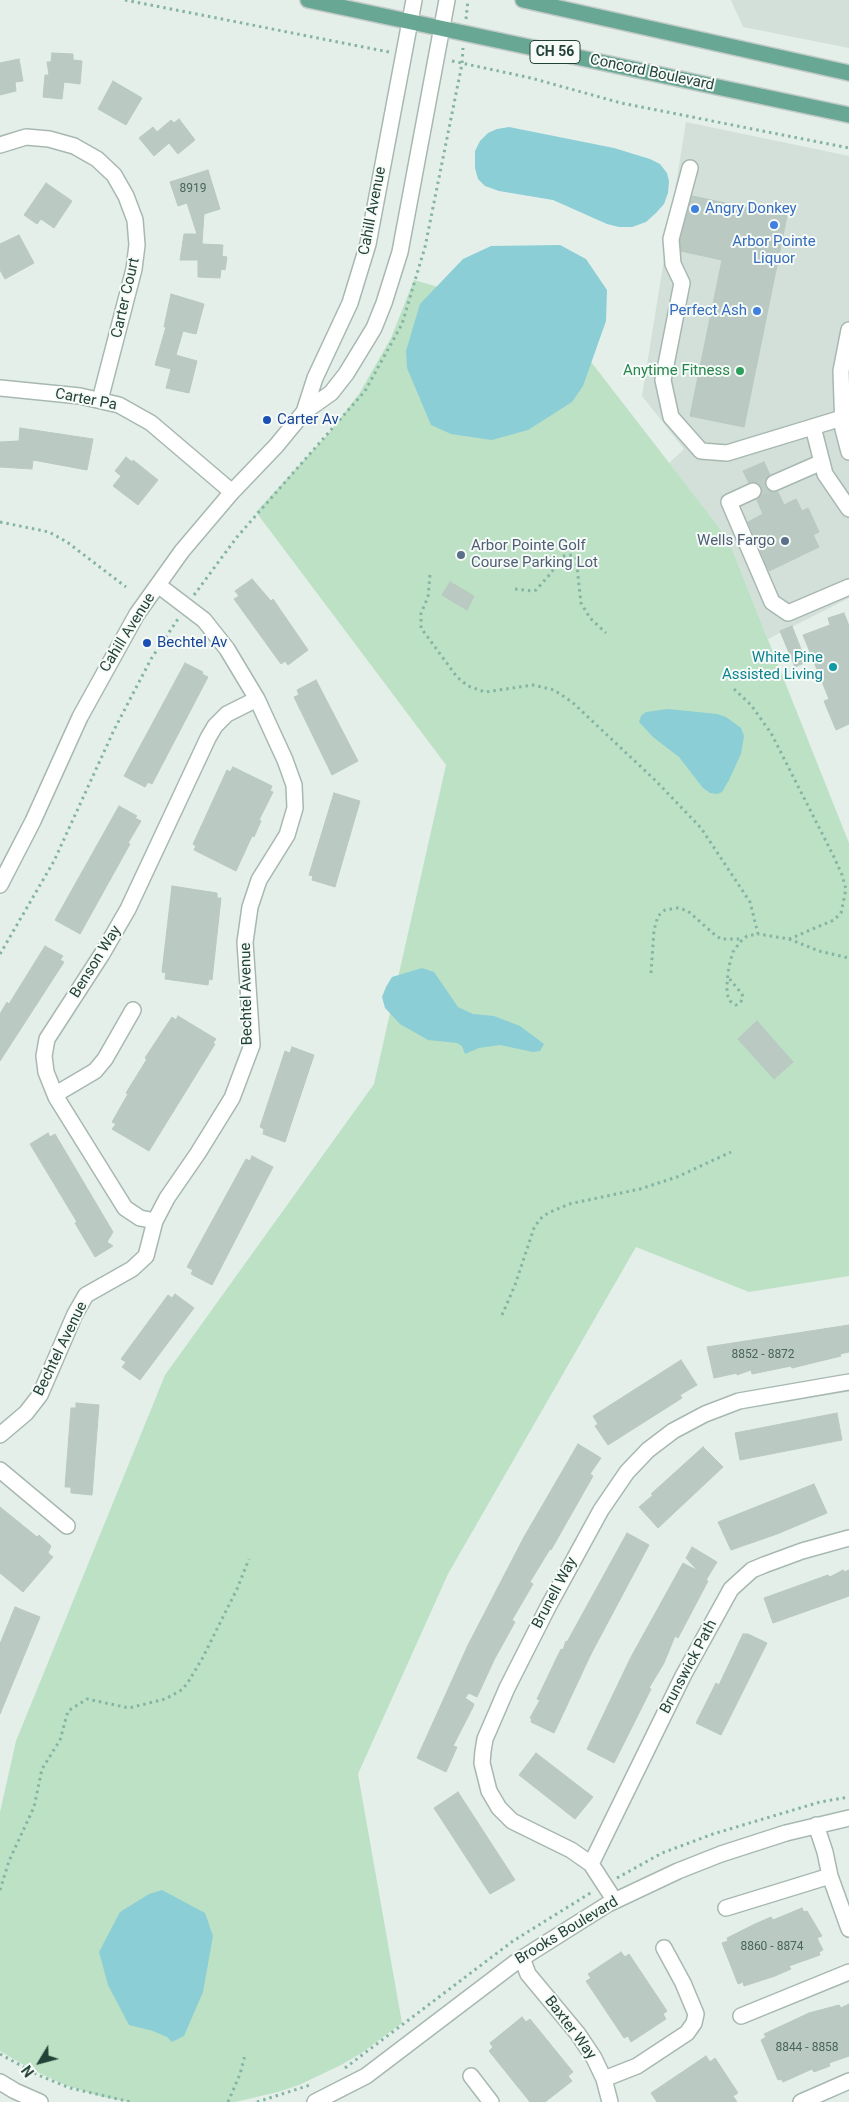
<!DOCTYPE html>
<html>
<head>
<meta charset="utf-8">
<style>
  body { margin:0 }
  #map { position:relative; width:849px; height:2102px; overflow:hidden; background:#e5efea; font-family:Roboto,sans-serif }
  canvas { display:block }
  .north { position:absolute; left:15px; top:2037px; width:50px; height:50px; -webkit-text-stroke:4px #f6fbf8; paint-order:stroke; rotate:233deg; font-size:14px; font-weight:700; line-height:20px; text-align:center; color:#234238 }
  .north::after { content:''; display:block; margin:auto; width:18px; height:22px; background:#234238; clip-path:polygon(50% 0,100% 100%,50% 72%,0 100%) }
</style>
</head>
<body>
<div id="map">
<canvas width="849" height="2102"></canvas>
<div class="north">N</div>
</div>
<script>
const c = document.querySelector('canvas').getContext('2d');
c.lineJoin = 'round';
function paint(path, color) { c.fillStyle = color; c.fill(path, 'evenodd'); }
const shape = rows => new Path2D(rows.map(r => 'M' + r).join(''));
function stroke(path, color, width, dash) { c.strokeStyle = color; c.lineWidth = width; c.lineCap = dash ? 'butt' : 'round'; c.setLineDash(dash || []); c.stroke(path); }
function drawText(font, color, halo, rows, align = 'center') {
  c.font = font + ' Roboto,sans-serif'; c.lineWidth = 4; c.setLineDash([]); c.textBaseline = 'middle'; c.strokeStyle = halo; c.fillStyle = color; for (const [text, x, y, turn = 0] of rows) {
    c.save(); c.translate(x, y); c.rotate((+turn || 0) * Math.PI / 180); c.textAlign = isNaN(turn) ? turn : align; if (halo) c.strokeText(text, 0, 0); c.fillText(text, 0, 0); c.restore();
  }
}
paint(shape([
  [731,0,849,0,849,48,743,27],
  [686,122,849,156,849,598,768,639,728,539,669,463,684,449,642,396]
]), '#d3dfd9');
paint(shape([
  [414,280,561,323,728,539,849,843,849,1276,749,1292,636,1247,448,1574,358,1774,402,2023,360,2054,341,2065,299,2085,278,2092,235,2102,130,2102,103,2097,65,2085,29,2068,0,2051,0,1812,16,1741,165,1375,374,1084,446,765,256,512,329,433,359,394,391,338]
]), '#bde1c5');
paint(shape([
  [509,127,614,148,650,159,660,164,667,173,669,181,668,193,664,204,656,213,646,222,632,227,619,227,607,224,553,200,499,191,485,186,478,179,475,168,475,151,480,141,488,133,497,129],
  [560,245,586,259,607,290,606,321,583,386,572,402,528,430,492,440,451,434,431,425,407,368,406,351,420,304,463,259,491,246],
  [668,709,717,714,726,717,741,728,744,736,741,754,729,780,722,792,717,794,710,793,703,788,679,757,653,737,639,722,641,716,646,712],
  [422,968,434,972,458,1007,473,1014,494,1016,520,1026,544,1044,540,1051,533,1052,500,1045,479,1048,465,1054,462,1046,457,1043,428,1040,400,1024,385,1008,382,997,386,987,392,977],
  [162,1890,205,1913,213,1936,203,1992,184,2036,172,2042,167,2037,153,2031,129,2025,108,1985,99,1952,120,1912,149,1894]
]), '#8bced6');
const building = shape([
  [52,53,73,54,73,60,82,61,80,84,64,82,62,99,43,97,45,75,49,75,47,62,51,62,52,53],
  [19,59,23,81,15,82,16,91,0,95,0,63,19,59],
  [113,81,142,98,126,125,98,109,113,81],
  [179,119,195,140,178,154,169,143,154,156,139,138,153,127,157,132,171,120,174,123,179,119],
  [208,170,220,209,204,214,202,244,223,245,222,256,227,257,225,270,221,269,220,278,198,277,198,260,180,260,184,234,197,234,187,203,178,206,170,182,208,170],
  [46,183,72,201,54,228,41,219,37,224,24,215,46,183],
  [692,196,787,216,744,427,690,416,722,260,681,251,680,240,692,196],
  [19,235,34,263,5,279,0,270,0,244,19,235],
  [171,294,204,304,196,334,183,331,176,355,197,361,189,393,166,388,171,369,155,365,166,327,164,327,171,294],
  [20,428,93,439,87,470,33,460,32,469,0,467,0,442,19,441,20,428],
  [126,457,132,462,133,460,158,480,138,505,113,486,121,476,115,471,126,457],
  [764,462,770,475,765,481,766,487,772,492,778,492,784,505,796,499,802,511,808,508,819,532,813,535,819,547,769,571,748,522,763,514,757,500,761,496,762,488,754,482,749,483,743,471,764,462],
  [252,579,271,601,273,599,308,650,288,665,285,661,281,664,234,599,239,596,235,591,252,579],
  [450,582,474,596,467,610,442,595,450,582],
  [844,613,849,626,849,724,836,730,824,701,829,699,803,635,830,625,828,618,844,613],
  [792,626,806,662,795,667,780,631,792,626],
  [185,663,203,672,202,674,208,677,152,784,148,782,145,787,124,776,185,663],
  [316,680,358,761,332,775,294,697,299,695,297,690,316,680],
  [233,767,272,786,270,791,273,792,259,820,261,821,254,837,252,836,236,871,194,850,196,846,193,844,227,770,230,772,233,767],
  [334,793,360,801,335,887,312,880,313,876,309,875,334,793],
  [119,806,137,816,135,818,141,821,128,843,130,844,80,934,55,920,119,806],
  [172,886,217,893,217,898,221,898,212,980,209,979,208,985,165,979,166,973,162,972,172,886],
  [45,946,63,956,60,960,64,962,0,1061,0,1014,7,1002,9,1004,45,946],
  [178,1016,216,1039,213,1043,215,1044,149,1151,112,1129,116,1124,112,1122,128,1094,126,1093,147,1059,145,1058,172,1017,176,1020,178,1016],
  [757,1021,793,1062,774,1079,738,1039,757,1021],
  [292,1047,314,1055,285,1142,263,1134,264,1129,260,1127,285,1051,290,1053,292,1047],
  [48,1133,50,1137,55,1134,113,1232,107,1242,113,1246,95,1257,75,1223,77,1222,30,1144,48,1133],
  [252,1156,273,1167,212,1285,191,1274,193,1270,187,1267,246,1159,250,1161,252,1156],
  [175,1294,194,1308,140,1380,122,1367,126,1362,121,1359,168,1295,172,1298,175,1294],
  [849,1325,849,1352,840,1354,841,1356,792,1368,791,1366,752,1374,751,1370,737,1375,737,1373,714,1378,707,1347,849,1325],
  [681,1360,697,1385,680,1395,682,1398,608,1445,595,1426,598,1424,593,1416,681,1360],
  [76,1403,99,1405,92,1495,71,1493,71,1487,65,1487,71,1408,76,1408,76,1403],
  [837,1413,842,1440,740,1460,735,1433,837,1413],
  [578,1444,601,1458,590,1474,593,1476,551,1550,550,1549,530,1582,533,1584,512,1620,515,1622,494,1660,477,1697,469,1693,465,1698,474,1704,473,1707,453,1746,457,1747,446,1772,417,1758,468,1645,524,1537,578,1444],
  [703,1447,723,1467,658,1528,639,1507,653,1495,651,1494,703,1447],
  [814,1484,827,1513,777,1534,731,1550,718,1522,814,1484],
  [0,1507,37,1537,39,1535,51,1546,48,1553,53,1557,23,1592,0,1573,0,1507],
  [627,1533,649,1545,591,1654,554,1733,531,1722,532,1719,530,1718,540,1700,537,1699,561,1649,563,1650,566,1641,567,1642,627,1533],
  [692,1547,717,1562,706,1580,708,1581,678,1638,675,1636,664,1663,649,1688,651,1689,614,1763,587,1749,631,1657,683,1563,698,1571,686,1558,692,1547],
  [843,1570,844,1572,849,1570,849,1596,773,1623,764,1598,828,1575,830,1577,843,1570],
  [15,1607,40,1617,0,1714,0,1644,15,1607],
  [743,1634,748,1634,767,1643,721,1735,696,1723,716,1683,719,1685,743,1634],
  [536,1753,593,1797,575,1819,519,1775,536,1753],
  [458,1792,515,1880,490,1894,434,1808,458,1792],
  [802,1908,804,1912,807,1911,822,1936,817,1938,823,1950,819,1952,820,1955,789,1966,791,1969,775,1976,744,1986,743,1982,738,1984,722,1943,728,1941,727,1938,755,1924,771,1917,773,1920,802,1908],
  [621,1952,625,1957,629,1954,667,2011,663,2014,666,2019,631,2042,628,2036,624,2038,586,1981,591,1978,588,1974,621,1952],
  [849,2004,849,2056,829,2063,830,2066,814,2072,812,2069,783,2082,781,2079,778,2080,761,2040,766,2037,764,2034,809,2013,839,2005,841,2008,849,2004],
  [522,2017,526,2022,530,2019,573,2072,568,2076,572,2081,545,2102,530,2102,489,2051,493,2047,490,2043,522,2017],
  [706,2056,710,2062,715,2058,738,2093,733,2096,737,2102,657,2102,651,2093,706,2056]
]);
paint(building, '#bacac3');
stroke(building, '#b7c9c1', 1);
stroke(shape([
  [753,491,774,483]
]), '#beccc6', 15, [15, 8]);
const minor = shape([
  [0,145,26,137,49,139,74,146,97,159,114,175,126,196,135,220,137,245,134,269,100,400],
  [690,168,671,239,673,264,682,283,663,380,671,417,701,451,727,453,842,418,849,419],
  [849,330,841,371,843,429,849,452],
  [0,388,80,396,119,405,151,423,232,492],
  [304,412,315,378,350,303,368,244,414,0],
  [813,427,825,474,849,509],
  [774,483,822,462],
  [753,491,729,502,772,602,788,613,849,587],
  [0,885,33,821,80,717,137,614,182,551,232,492,276,446,304,412,331,393,346,374,374,328,384,303,400,252,447,0],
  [56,1094,95,1071,105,1059,133,1010],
  [155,1221,140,1218,125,1208,56,1097,46,1072,44,1056,47,1039,102,954,128,909,208,738,215,726,227,714,257,699],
  [0,1435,26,1413,40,1395,75,1314,86,1295,132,1269,146,1256,155,1221,167,1198,198,1153,232,1098,252,1045,245,942,250,907,259,880,287,835,295,808,294,785,285,760,257,699,227,649,204,620,158,585],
  [0,1470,67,1526],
  [816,1825,825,1852,830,1876,849,1929],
  [591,1864,683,1676,731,1589,752,1570,764,1565,802,1551,849,1538],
  [615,1901,591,1864,571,1850,512,1821,499,1808,489,1791,482,1763,483,1751,485,1739,507,1688,548,1607,601,1510,627,1472,648,1450,673,1431,705,1414,739,1401,849,1382],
  [726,1908,830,1876],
  [522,1958,528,1974,578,2034,594,2058,604,2079,610,2102],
  [741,2016,849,1972],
  [471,2076,491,2102],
  [604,2079,637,2066,687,2033,694,2023,696,2014,683,1983,664,1948],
  [0,2082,15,2091,40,2102],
  [315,2102,366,2076,516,1962,608,1904,678,1871,721,1854,786,1833,849,1818],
  [801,2102,849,2081]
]);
const major = shape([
  [308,0,849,115],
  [523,0,849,73]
]);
stroke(minor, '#a7b8b1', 18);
stroke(major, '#c1cac7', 18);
stroke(shape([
  [125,0,389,52],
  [466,19,468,0],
  [452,61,531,78,621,103,849,148],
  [0,522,49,532,67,542,126,587],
  [430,575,428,597,421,613,421,628,457,677,468,686,485,692,533,685,554,690,572,702,656,781,701,828,750,902,758,934,747,936,740,942,733,952,730,962,728,973,727,985,727,994,730,1001,736,1005,740,1003,743,998,742,994,728,977],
  [515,589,532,591,536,590,551,573,562,556,572,555,576,558,581,603,590,618,606,633],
  [194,595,237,537,365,391,402,324,425,247,462,64,463,48],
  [734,689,751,705,771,733,834,857,842,875,846,889,841,913,834,920,789,939,758,934],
  [789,939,819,951,849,958],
  [0,954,54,861,114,730,151,659,178,619],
  [651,973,654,930,658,916,665,910,678,908,688,911,715,935,721,939,743,939],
  [502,1315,515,1285,534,1228,540,1219,548,1213,569,1204,640,1189,677,1177,731,1152],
  [617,1878,662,1853,713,1834,820,1802,849,1797],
  [0,1890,9,1861,34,1807,42,1769,60,1740,68,1711,87,1699,129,1708,165,1699,180,1691,187,1684,202,1659,237,1589,249,1559],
  [0,2054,38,2075,70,2088,131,2102],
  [345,2068,513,1941,592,1892],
  [228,2102,240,2074,245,2055],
  [257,2102,310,2085]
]), '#84b4a3', 3, [2.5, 4]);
stroke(minor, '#fff', 15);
stroke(major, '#67a794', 15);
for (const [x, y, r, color] of [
  [695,209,5,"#3f7fe0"],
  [774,225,5,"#3f7fe0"],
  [757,311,5,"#3f7fe0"],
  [740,371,5,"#2e9e5b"],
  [267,420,5,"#1a4fb4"],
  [785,541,5,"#5c6f8a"],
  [461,555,5,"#5c6f8a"],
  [147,643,5,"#1a4fb4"],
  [833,667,5,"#0f9aa8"]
]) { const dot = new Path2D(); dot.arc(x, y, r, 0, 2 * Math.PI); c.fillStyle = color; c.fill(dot); stroke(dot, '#f6fbf8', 2); }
drawText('12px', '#49645b', null, [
  ["8919",193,189],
  ["8852 - 8872",763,1355],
  ["8860 - 8874",772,1947],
  ["8844 - 8858",807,2048]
]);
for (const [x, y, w] of [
  [555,52,50]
]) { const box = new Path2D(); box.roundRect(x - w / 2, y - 11.5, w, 23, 4); c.fillStyle = '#f6fbf8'; c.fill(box); stroke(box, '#234238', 1); }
drawText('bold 14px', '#234238', null, [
  ["CH 56",555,52]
]);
drawText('15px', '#234238', '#f6fbf8', [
  ["Concord Boulevard",652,73,12],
  ["Cahill Avenue",373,211,-79],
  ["Carter Court",126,298,-77],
  ["Carter Pa",86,400,11],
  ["Cahill Avenue",128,633,-58],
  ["Benson Way",96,962,-58],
  ["Bechtel Avenue",247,994,-91],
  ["Bechtel Avenue",61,1349,-64],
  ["Brunell Way",555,1593,-62],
  ["Brunswick Path",689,1667,-62],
  ["Brooks Boulevard",567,1931,-31],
  ["Baxter Way",570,2028,53]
]);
drawText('15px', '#366cbe', '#f6fbf8', [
  ["Angry Donkey",705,209],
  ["Arbor Pointe",774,242,"center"],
  ["Liquor",774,259,"center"],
  ["Perfect Ash",747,311,"right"]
], 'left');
drawText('15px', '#27864d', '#f6fbf8', [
  ["Anytime Fitness",730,371]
], 'right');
drawText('15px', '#164399', '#f6fbf8', [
  ["Carter Av",277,420],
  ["Bechtel Av",157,643]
], 'left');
drawText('15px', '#4e5e75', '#f6fbf8', [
  ["Wells Fargo",775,541],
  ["Arbor Pointe Golf",471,546,"left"],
  ["Course Parking Lot",471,563,"left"]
], 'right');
drawText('15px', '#0d838f', '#f6fbf8', [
  ["White Pine",823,658],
  ["Assisted Living",823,675]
], 'right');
</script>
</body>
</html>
